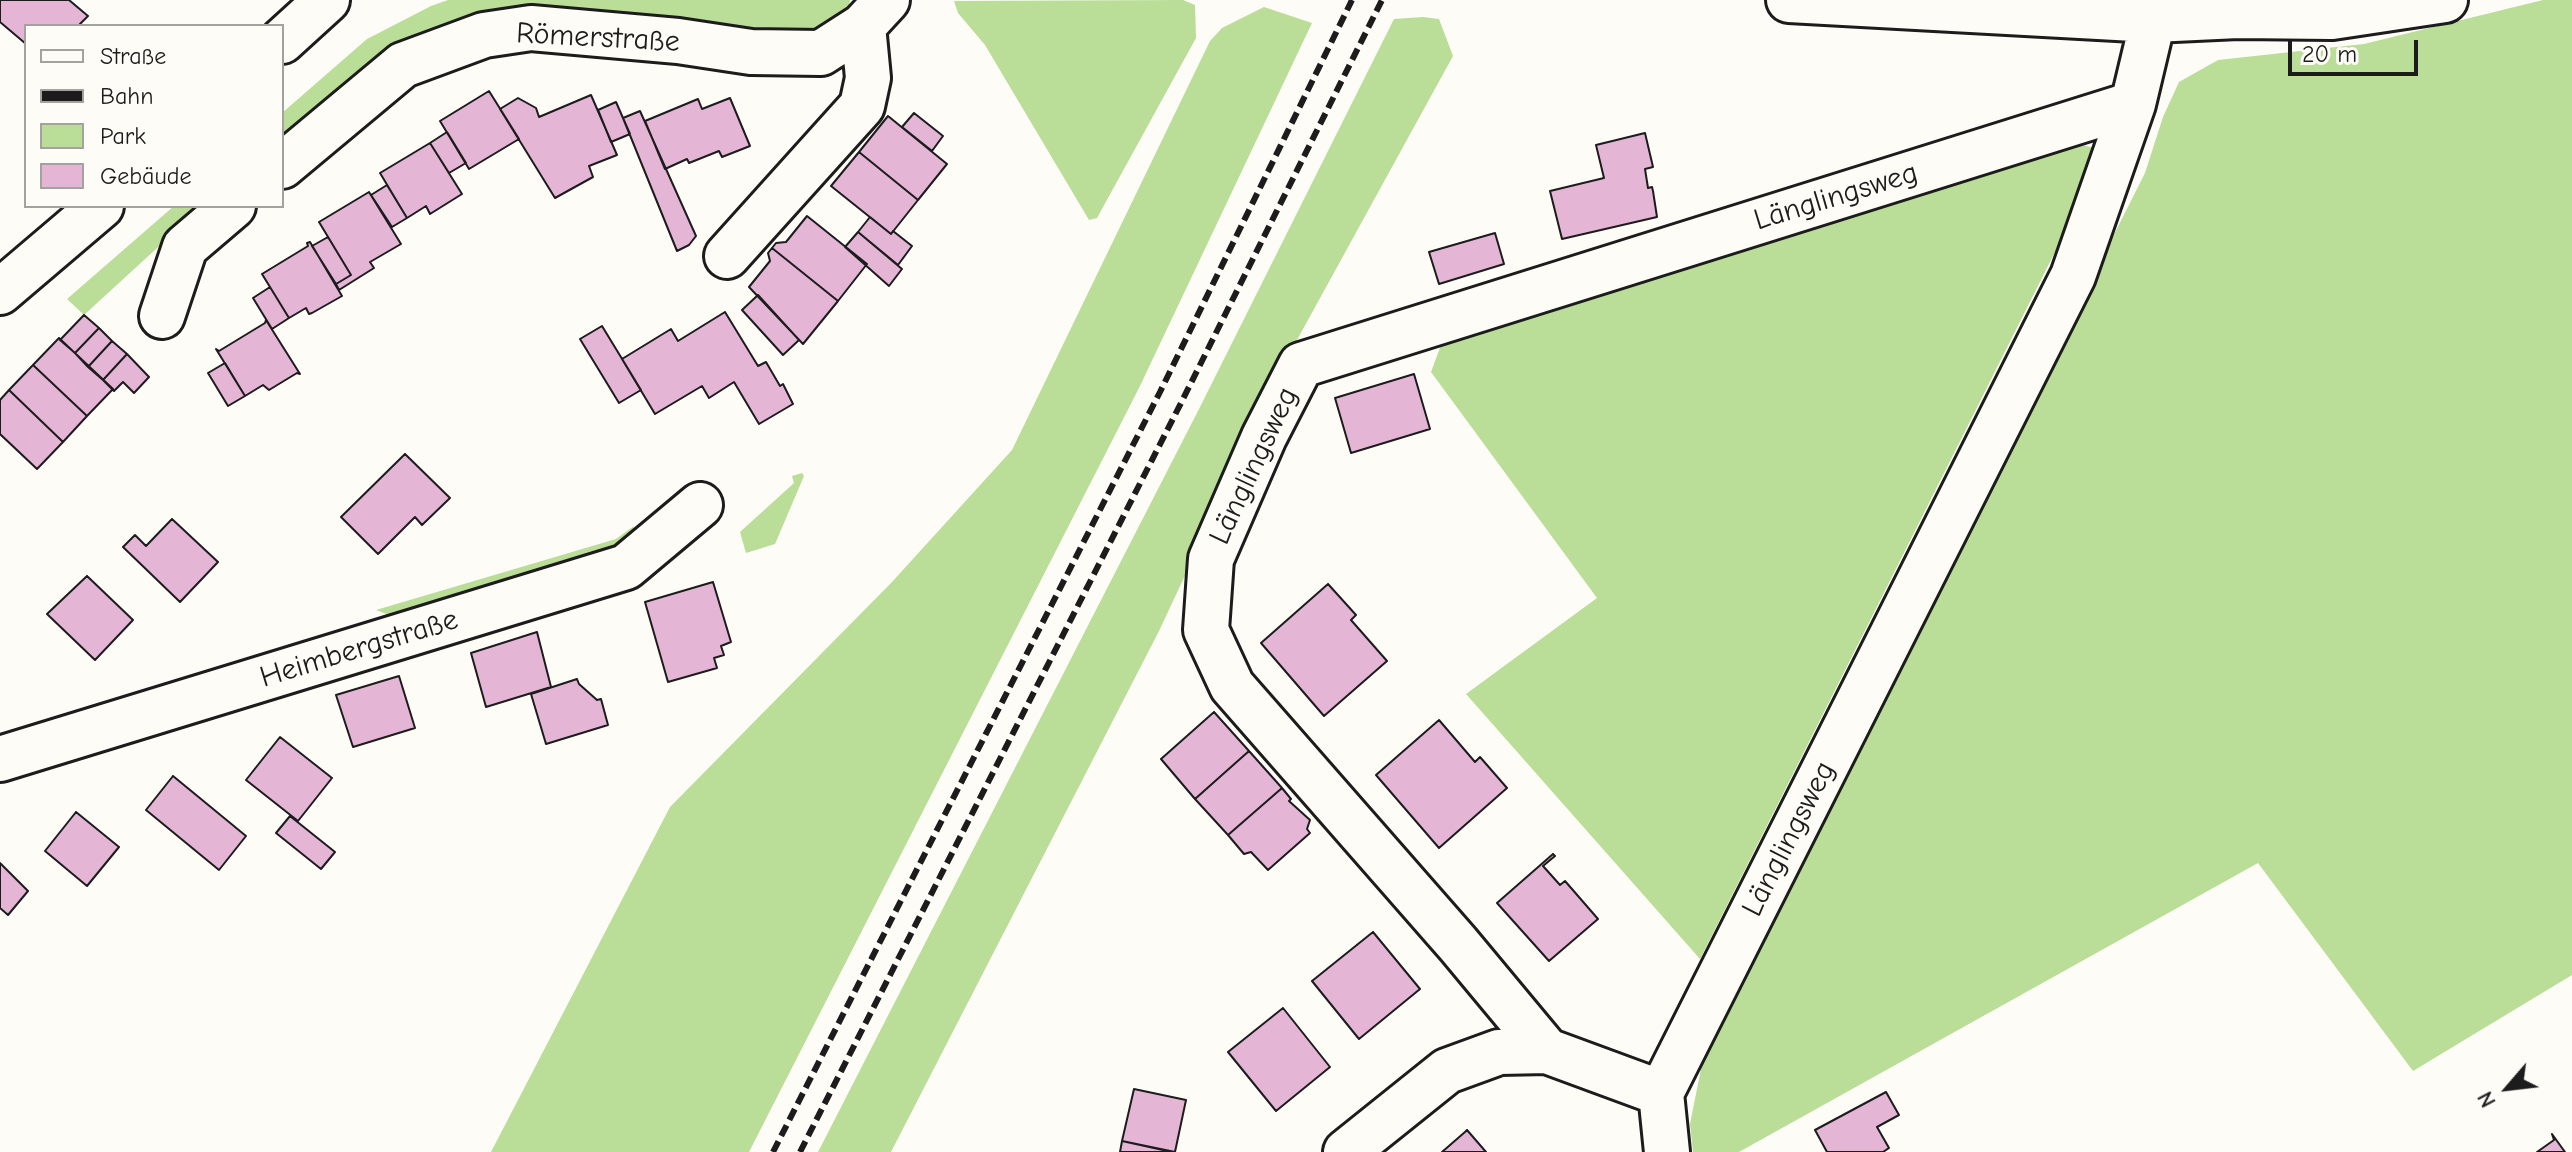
<!DOCTYPE html>
<html>
<head>
<meta charset="utf-8">
<style>
  body { margin:0 }
  #map { position:relative; width:2572px; height:1152px; overflow:hidden; background:#fdfcf7; font-family:"Comic Neue",sans-serif }
  canvas { display:block }
  .legend { position:absolute; left:24px; top:24px; width:260px; height:184px; box-sizing:border-box; background:#fdfcf7; border:2px solid #a3a29f; margin:0; padding:10px 14px; list-style:none; font-size:24px; color:#1c1c1c }
  .legend li { display:flex; align-items:center; gap:16px; height:40px }
  .legend b { width:40px; border:2px solid #a3a29f }
  .north { position:absolute; left:2468px; top:1048px; width:80px; height:80px; -webkit-text-stroke:6px #fdfcf7; paint-order:stroke; rotate:242deg; font-size:22px; font-weight:700; line-height:32px; text-align:center; color:#1c1c1c }
  .north::after { content:''; display:block; margin:auto; width:28px; height:36px; background:#1c1c1c; clip-path:polygon(50% 0,100% 100%,50% 72%,0 100%) }
  .scale { position:absolute; left:2288px; top:40px; width:130px; height:36px; box-sizing:border-box; border:4px solid #1c1c1c; border-top:0; padding-left:10px; font-size:24px; line-height:28px; white-space:nowrap; color:#1c1c1c; -webkit-text-stroke:6px #fdfcf7; paint-order:stroke }
</style>
</head>
<body>
<div id="map">
<canvas width="2572" height="1152"></canvas>
<ul class="legend">
<li><b style="height:10px;background:#fdfcf7"></b>Straße</li>
<li><b style="height:10px;background:#1c1c1c"></b>Bahn</li>
<li><b style="height:22px;background:#badd97"></b>Park</li>
<li><b style="height:22px;background:#e5b5d6"></b>Gebäude</li>
</ul>
<div class="north">N</div>
<div class="scale">20 m</div>
</div>
<script>
const c = document.querySelector('canvas').getContext('2d');
c.lineJoin = 'round';
function paint(path, color) { c.fillStyle = color; c.fill(path, 'evenodd'); }
const shape = rows => new Path2D(rows.map(r => 'M' + r).join(''));
function stroke(path, color, width, dash) { c.strokeStyle = color; c.lineWidth = width; c.lineCap = dash ? 'butt' : 'round'; c.setLineDash(dash || []); c.stroke(path); }
function drawText(font, color, halo, rows, align = 'center') {
  c.font = font + ' "Comic Neue",sans-serif'; c.lineWidth = 6; c.setLineDash([]); c.textBaseline = 'middle'; c.strokeStyle = halo; c.fillStyle = color; for (const [text, x, y, turn = 0] of rows) {
    c.save(); c.translate(x, y); c.rotate((+turn || 0) * Math.PI / 180); c.textAlign = isNaN(turn) ? turn : align; if (halo) c.strokeText(text, 0, 0); c.fillText(text, 0, 0); c.restore();
  }
}
paint(shape([
  [448,0,850,0,847,20,825,33,755,36,532,16,282,143,282,113,367,39,431,6],
  [1183,0,1195,5,1196,38,1097,218,1089,220,985,45,958,13,954,1],
  [2543,0,2572,0,2572,975,2413,1071,2258,863,1739,1152,1693,1152,1690,1124,1702,1064,1729,999,2145,173,2163,117,2179,82,2218,60,2364,44],
  [1264,7,1312,23,1139,388,749,1152,491,1152,670,807,892,582,1012,450,1210,41,1222,28],
  [1423,17,1439,19,1453,56,1286,360,1159,631,891,1152,818,1152,1199,409,1394,19],
  [2064,140,2094,148,2064,234,1700,959,1466,694,1597,598,1431,372,1444,337],
  [174,206,207,206,168,238,84,315,67,299],
  [802,473,804,476,775,544,746,553,740,532,794,483,792,476],
  [634,526,628,541,614,550,392,616,376,610,616,539]
]), '#badd97');
const building = shape([
  [0,0,69,0,88,16,78,26,26,26,26,44,0,22,0,0],
  [489,91,519,139,469,169,440,121,489,91],
  [591,95,617,155,589,166,593,177,555,198,500,109,518,98,536,108,539,117,591,95],
  [730,98,750,146,722,157,719,151,689,163,687,159,665,169,645,121,698,99,702,109,730,98],
  [616,102,630,134,611,142,598,110,616,102],
  [640,111,696,236,689,245,677,251,623,118,640,111],
  [914,113,943,136,932,151,902,127,914,113],
  [888,116,947,164,918,200,859,152,888,116],
  [447,132,466,163,449,173,430,143,447,132],
  [1645,133,1653,167,1645,169,1648,188,1652,187,1653,191,1657,217,1562,239,1550,191,1604,178,1596,145,1645,133],
  [430,143,462,194,430,214,426,206,407,218,380,173,430,143],
  [859,152,918,200,891,234,831,186,859,152],
  [387,185,407,218,392,227,371,195,387,185],
  [369,192,401,244,370,262,374,268,339,290,336,284,351,275,319,222,369,192],
  [807,216,867,264,838,301,772,248,776,243,786,242,807,216],
  [870,217,891,234,893,231,912,246,898,265,858,232,870,217],
  [858,232,902,269,889,286,845,247,858,232],
  [1495,233,1504,264,1439,284,1429,252,1495,233],
  [328,237,351,275,336,284,312,246,328,237],
  [310,242,342,296,312,313,309,314,306,308,289,318,262,274,308,246,307,243,310,242],
  [772,248,838,301,803,344,749,287,770,261,768,253,772,248],
  [270,287,289,318,272,329,253,298,270,287],
  [758,295,799,340,783,355,742,310,758,295],
  [725,312,758,366,766,362,780,386,783,384,793,404,759,424,734,382,709,398,702,386,655,414,622,359,671,329,678,341,725,312],
  [84,315,99,328,75,353,60,340,84,315],
  [266,320,300,374,297,373,269,390,263,385,245,396,216,349,219,351,265,323,266,320],
  [602,326,641,390,619,403,580,339,602,326],
  [99,328,112,341,88,367,75,353,99,328],
  [59,338,113,389,87,416,33,365,59,338],
  [112,341,127,354,103,380,88,367,112,341],
  [127,354,149,377,134,393,123,382,114,391,103,380,127,354],
  [225,363,245,396,228,406,208,373,225,363],
  [33,365,87,416,63,442,9,390,33,365],
  [1414,374,1430,429,1351,453,1335,398,1414,374],
  [9,390,63,442,37,469,0,434,0,400,9,390],
  [405,454,450,498,422,525,415,517,378,554,341,517,405,454],
  [172,519,218,562,180,602,123,547,135,535,146,546,172,519],
  [87,576,133,620,95,660,47,614,87,576],
  [713,582,731,642,721,646,724,655,714,658,717,668,668,682,645,602,713,582],
  [1328,584,1356,615,1351,620,1387,661,1324,716,1261,643,1328,584],
  [537,632,551,687,486,707,471,653,537,632],
  [399,676,415,728,353,747,336,695,399,676],
  [577,679,579,684,597,700,601,699,608,725,546,744,531,694,577,679],
  [1214,712,1249,751,1195,799,1161,759,1214,712],
  [1439,720,1475,762,1480,757,1507,788,1439,848,1376,775,1439,720],
  [280,737,332,778,298,821,246,780,280,737],
  [1249,751,1282,788,1228,835,1195,799,1249,751],
  [173,776,246,836,219,870,146,810,173,776],
  [1282,788,1291,799,1289,801,1310,820,1307,829,1310,833,1268,870,1251,852,1244,854,1228,835,1282,788],
  [76,812,119,847,87,886,45,851,76,812],
  [290,816,335,852,321,869,276,833,290,816],
  [1553,854,1555,856,1543,866,1560,885,1565,881,1598,919,1549,961,1497,903,1553,854],
  [0,863,28,891,8,915,0,908,0,863],
  [1373,932,1420,989,1359,1039,1312,981,1373,932],
  [1283,1008,1330,1067,1276,1111,1228,1052,1283,1008],
  [1134,1089,1186,1100,1175,1152,1122,1141,1134,1089],
  [1886,1092,1899,1115,1877,1127,1889,1148,1883,1152,1827,1152,1815,1130,1886,1092],
  [1467,1130,1486,1152,1442,1152,1465,1132,1467,1130],
  [2552,1134,2565,1152,2537,1152,2554,1140,2552,1134],
  [1122,1141,1172,1152,1120,1152,1122,1141]
]);
paint(building, '#e5b5d6');
stroke(building, '#1c1c1c', 2);
const minor = shape([
  [1789,0,2153,20,2238,16,2332,17,2445,0],
  [282,41,327,0],
  [282,166,403,65,484,35,531,28,678,41,751,52,821,53,863,26,887,0],
  [727,256,862,106,868,78,863,26],
  [0,292,101,206],
  [162,316,185,247,233,206],
  [0,759,626,567,700,505],
  [1661,1093,1547,1051,1458,944,1232,686,1206,630,1211,559,1264,437,1301,365,2133,104],
  [1346,1152,1447,1071,1499,1052,1547,1051],
  [1667,1152,1661,1093,2073,276,2133,104,2153,20]
]);
stroke(minor, '#1c1c1c', 50);
stroke(minor, '#fdfcf7', 44);
stroke(shape([
  [773,1152,1160,392,1352,0],
  [800,1152,1182,401,1382,0]
]), '#1c1c1c', 6, [12, 6]);
drawText('30px', '#1c1c1c', '#fdfcf7', [
  ["Römerstraße",598,38,3],
  ["Länglingsweg",1836,197,-17],
  ["Länglingsweg",1254,466,-65],
  ["Heimbergstraße",359,649,-17],
  ["Länglingsweg",1789,839,-63]
]);
</script>
</body>
</html>
